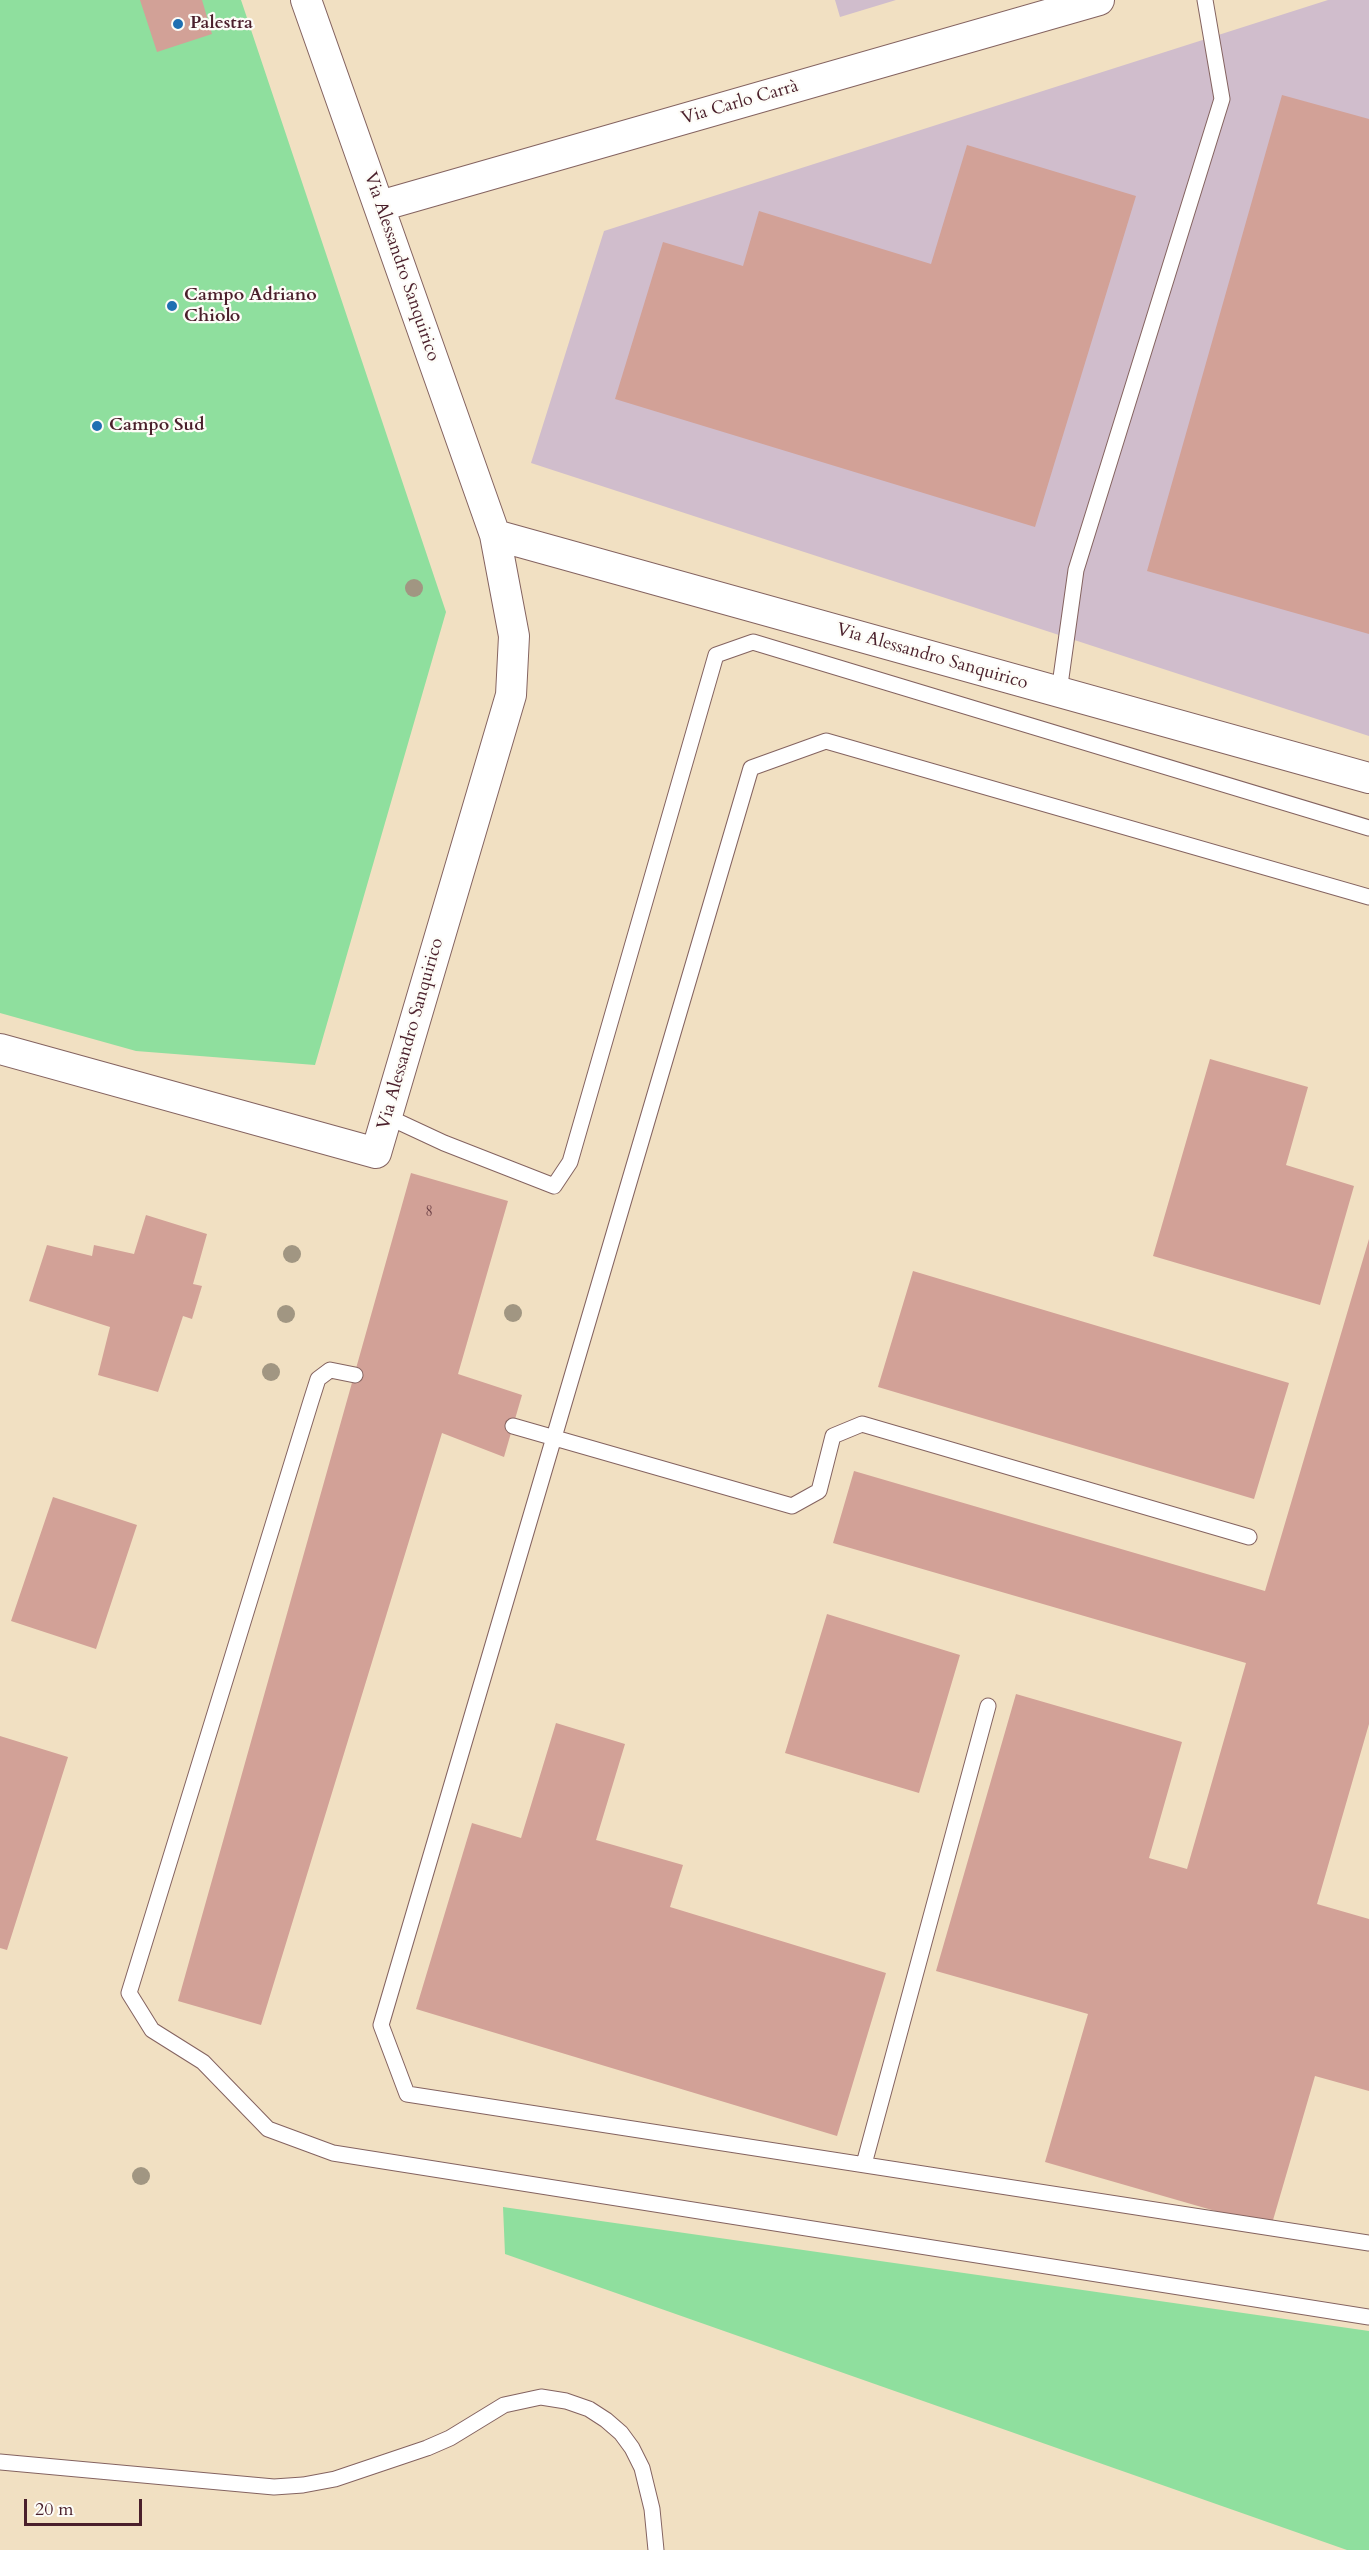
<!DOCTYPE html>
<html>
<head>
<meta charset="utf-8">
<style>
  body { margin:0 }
  #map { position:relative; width:1369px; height:2550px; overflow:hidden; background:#f1e0c2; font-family:Cardo,serif }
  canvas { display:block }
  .scale { position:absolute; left:24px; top:2499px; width:118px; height:27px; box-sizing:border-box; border:3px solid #4a1f2b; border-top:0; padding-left:8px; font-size:18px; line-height:21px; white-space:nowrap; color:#4a1f2b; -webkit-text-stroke:4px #fdfcf7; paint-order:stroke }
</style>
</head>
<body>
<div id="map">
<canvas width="1369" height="2550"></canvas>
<div class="scale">20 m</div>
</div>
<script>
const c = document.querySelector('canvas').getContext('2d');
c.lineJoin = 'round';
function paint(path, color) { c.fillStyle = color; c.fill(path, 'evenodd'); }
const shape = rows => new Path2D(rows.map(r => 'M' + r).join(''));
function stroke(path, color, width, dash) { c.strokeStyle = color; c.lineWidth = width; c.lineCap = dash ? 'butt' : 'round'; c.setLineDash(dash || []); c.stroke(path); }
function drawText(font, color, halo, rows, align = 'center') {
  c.font = font + ' Cardo,serif'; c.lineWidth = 4.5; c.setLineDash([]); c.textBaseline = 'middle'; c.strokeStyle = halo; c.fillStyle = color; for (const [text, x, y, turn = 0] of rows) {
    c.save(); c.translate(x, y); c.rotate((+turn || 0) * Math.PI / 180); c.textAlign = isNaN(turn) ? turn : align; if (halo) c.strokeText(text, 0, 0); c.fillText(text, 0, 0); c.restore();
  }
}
paint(shape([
  [835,0,896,0,840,17],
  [1328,0,1369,0,1369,736,531,463,604,231]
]), '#d0bdcc');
paint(shape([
  [0,0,241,0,446,612,315,1065,136,1051,0,1013],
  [503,2207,1369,2331,1369,2550,1347,2550,505,2254]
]), '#8fdf9e');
paint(shape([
  [140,0,202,0,212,34,157,52],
  [1282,95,1369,119,1369,634,1147,571],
  [967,145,1136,196,1035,527,615,399,663,242,743,266,759,211,931,264],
  [1210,1059,1308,1087,1286,1165,1354,1186,1320,1305,1153,1256],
  [411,1173,508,1201,458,1374,522,1395,504,1457,442,1433,261,2025,178,2001],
  [146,1215,207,1234,193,1284,202,1286,192,1319,183,1316,158,1392,98,1375,110,1327,29,1301,47,1245,92,1256,94,1245,134,1254],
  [1369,1239,1369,1724,1317,1904,1369,1919,1369,2091,1315,2076,1271,2227,1045,2162,1088,2014,936,1971,1016,1694,1182,1742,1149,1858,1187,1869,1246,1663,833,1543,854,1471,1265,1591],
  [913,1271,1289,1383,1254,1499,878,1387],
  [53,1497,137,1525,96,1649,11,1621],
  [827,1614,960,1655,919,1793,785,1753],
  [556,1723,625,1744,596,1840,683,1865,670,1907,886,1973,837,2136,416,2009,472,1823,521,1838],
  [0,1736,68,1757,7,1950,0,1948]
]), '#d2a197');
const service = shape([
  [1059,692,1076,570,1222,99,1205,0],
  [1369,897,826,741,751,768,381,2025,407,2094,1369,2243],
  [386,1116,444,1143,554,1186,570,1162,716,655,753,642,1369,828],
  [355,1375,330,1370,318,1379,311,1401,129,1993,152,2030,203,2062,268,2129,333,2153,1369,2317],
  [513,1426,792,1506,819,1491,833,1436,862,1424,1249,1537],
  [864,2164,988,1706],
  [0,2462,274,2487,303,2485,335,2479,427,2448,450,2438,504,2405,541,2397,566,2401,589,2409,606,2420,621,2433,632,2448,642,2468,652,2509,656,2550]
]);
const minor = shape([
  [380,206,1099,0],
  [495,535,1369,778],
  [0,1049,376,1153,511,695,514,636,495,535,306,0]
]);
stroke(service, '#846360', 17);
stroke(minor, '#846360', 32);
stroke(service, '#fff', 15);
stroke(minor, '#fff', 30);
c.fillStyle = '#a19682';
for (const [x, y] of [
  [414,588],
  [292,1254],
  [513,1313],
  [286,1314],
  [271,1372],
  [141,2176]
]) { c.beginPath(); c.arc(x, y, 9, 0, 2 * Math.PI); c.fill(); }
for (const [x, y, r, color] of [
  [178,24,6,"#1f6fb2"],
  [172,306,6,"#1f6fb2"],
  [97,426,6,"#1f6fb2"]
]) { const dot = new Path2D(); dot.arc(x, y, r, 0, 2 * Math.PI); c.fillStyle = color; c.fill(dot); stroke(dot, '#fdfcf7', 2); }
drawText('15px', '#6c4046', null, [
  ["8",429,1213]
]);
drawText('bold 18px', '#4a1f2b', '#fdfcf7', [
  ["Palestra",190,24],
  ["Campo Adriano",184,296],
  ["Chiolo",184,317],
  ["Campo Sud",109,426]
], 'left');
drawText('18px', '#4a1f2b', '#fdfcf7', [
  ["Via Carlo Carrà",740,103,-16],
  ["Via Alessandro Sanquirico",401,267,71],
  ["Via Alessandro Sanquirico",932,657,16],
  ["Via Alessandro Sanquirico",411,1034,-74]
]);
</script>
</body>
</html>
